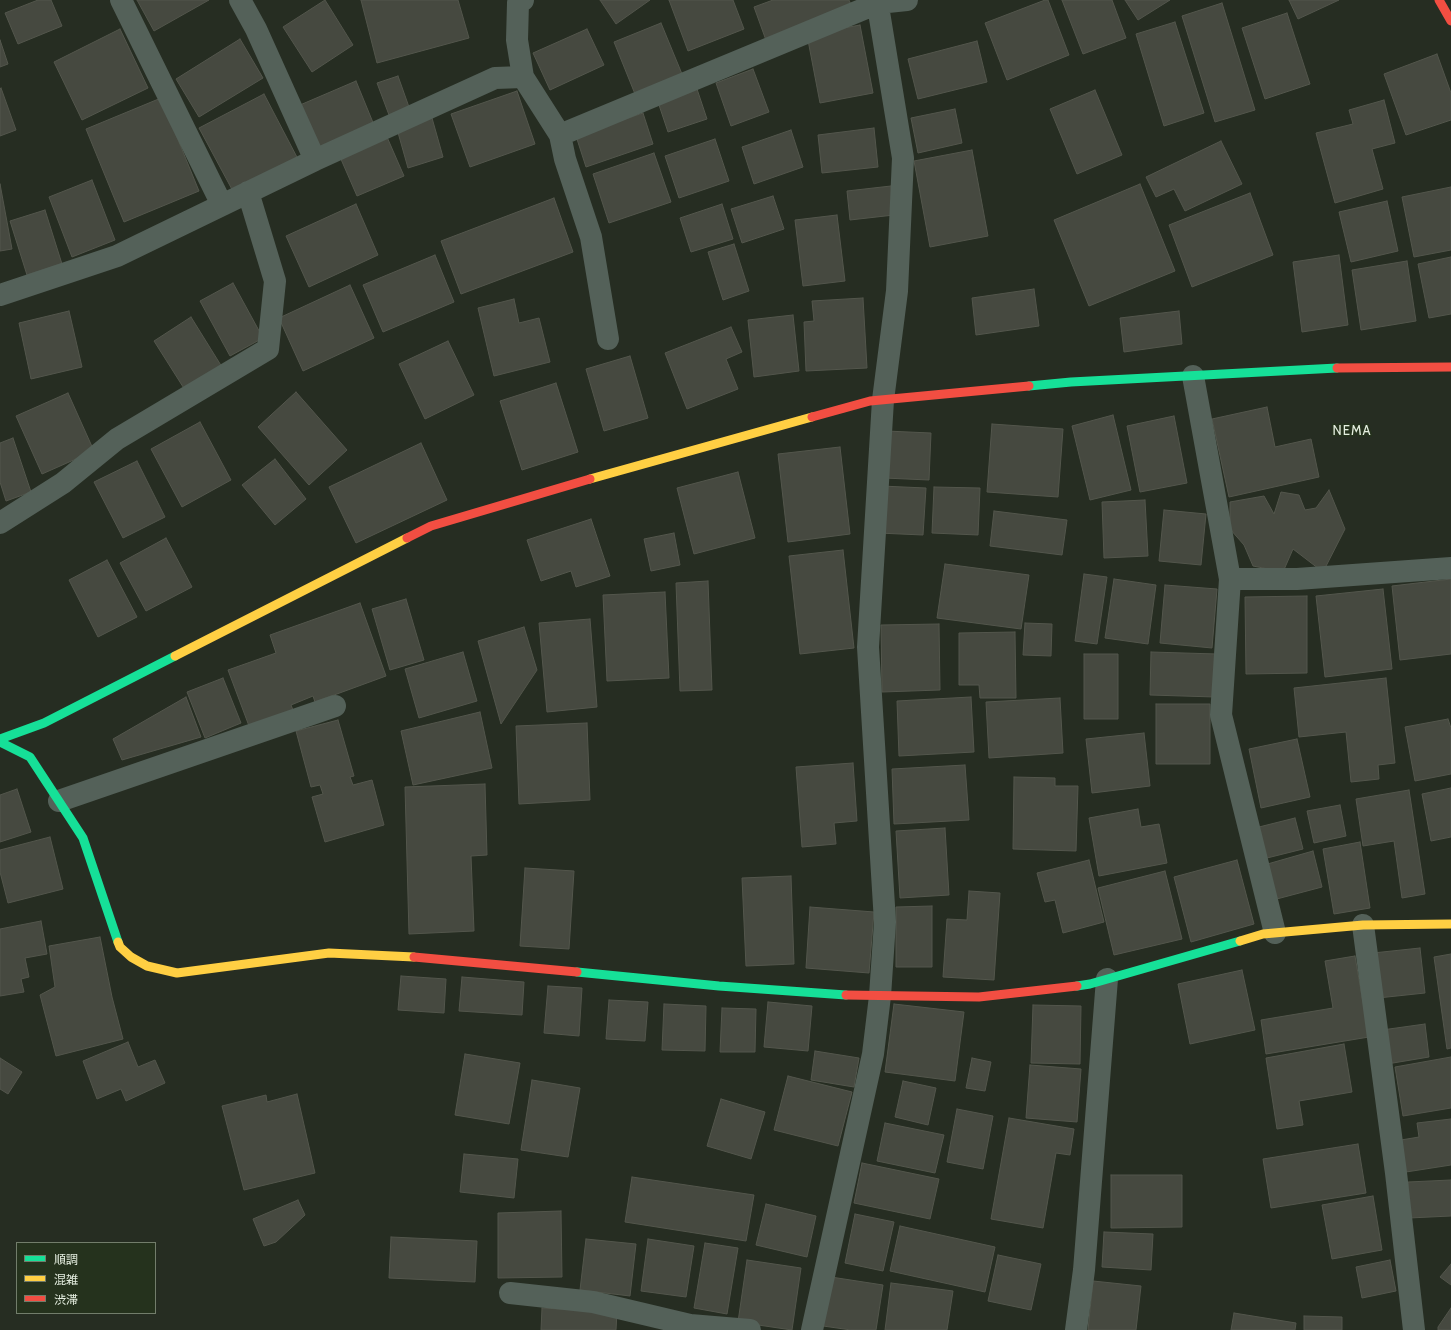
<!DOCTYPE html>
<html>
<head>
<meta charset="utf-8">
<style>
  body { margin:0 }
  #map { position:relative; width:1451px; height:1330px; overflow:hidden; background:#262d22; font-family:Cabin,"Noto Sans JP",sans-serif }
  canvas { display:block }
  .legend { position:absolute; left:16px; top:1242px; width:140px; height:72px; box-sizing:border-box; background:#25321d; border:1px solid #727d6b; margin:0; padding:5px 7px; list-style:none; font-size:12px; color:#e5eee0 }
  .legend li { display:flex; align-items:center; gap:8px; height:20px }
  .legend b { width:20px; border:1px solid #727d6b }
</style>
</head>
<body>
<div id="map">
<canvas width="1451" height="1330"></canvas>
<ul class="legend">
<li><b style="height:5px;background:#16e098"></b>順調</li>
<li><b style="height:5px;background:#ffcf43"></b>混雑</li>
<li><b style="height:5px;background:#f24e42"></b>渋滞</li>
</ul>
</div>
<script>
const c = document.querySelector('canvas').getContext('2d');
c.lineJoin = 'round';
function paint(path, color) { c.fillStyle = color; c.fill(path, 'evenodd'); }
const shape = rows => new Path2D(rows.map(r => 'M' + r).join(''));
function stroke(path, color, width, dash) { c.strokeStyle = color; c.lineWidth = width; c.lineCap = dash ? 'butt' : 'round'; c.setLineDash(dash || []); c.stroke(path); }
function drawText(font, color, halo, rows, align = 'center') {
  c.font = font + ' Cabin,sans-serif'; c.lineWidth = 3.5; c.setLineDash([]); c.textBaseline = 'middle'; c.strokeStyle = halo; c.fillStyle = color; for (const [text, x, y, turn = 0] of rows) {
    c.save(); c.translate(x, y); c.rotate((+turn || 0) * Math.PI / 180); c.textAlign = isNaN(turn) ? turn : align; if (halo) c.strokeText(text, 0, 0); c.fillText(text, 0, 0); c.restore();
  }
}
const building = shape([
  [38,0,51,0,62,26,18,44,5,13,38,0],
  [137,0,209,0,154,31,137,0],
  [325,0,353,45,312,72,283,27,325,0],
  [361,0,458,0,469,38,377,63,361,0],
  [600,0,650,0,616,24,600,0],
  [669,0,733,0,744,29,688,51,669,0],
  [773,0,849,0,854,12,767,43,754,7,773,0],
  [1045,0,1048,0,1069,55,1007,80,985,23,1045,0],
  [1062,0,1112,0,1126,38,1083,54,1062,0],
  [1125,0,1170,0,1138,20,1125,0],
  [1289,0,1339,0,1298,19,1289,0],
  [1222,3,1255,110,1215,122,1182,16,1222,3],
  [1287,13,1310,84,1265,99,1242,28,1287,13],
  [1175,22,1204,113,1164,126,1136,34,1175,22],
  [661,23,682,74,635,94,614,42,661,23],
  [860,25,873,93,820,103,807,35,860,25],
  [120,29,148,88,82,120,54,62,120,29],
  [587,29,604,65,550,90,533,53,587,29],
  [240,39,263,78,199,117,176,79,240,39],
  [0,40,8,64,0,67,0,40],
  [977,41,987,82,918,99,908,59,977,41],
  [1437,54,1451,93,1451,120,1406,135,1384,74,1437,54],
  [753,69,769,112,731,126,716,83,753,69],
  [398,76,409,107,389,115,377,83,398,76],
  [356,81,374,125,318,149,300,105,356,81],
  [1,88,16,130,0,136,0,89,1,88],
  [697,89,707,119,668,132,658,102,697,89],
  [1095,90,1122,155,1077,174,1050,109,1095,90],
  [517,91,535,144,470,167,451,114,517,91],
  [264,94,299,161,235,195,199,128,264,94],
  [161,98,199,191,124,222,86,129,161,98],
  [1384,100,1395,143,1372,149,1383,189,1335,203,1316,133,1353,124,1349,110,1384,100],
  [955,109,962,143,918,153,911,118,955,109],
  [643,113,653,144,586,167,576,136,643,113],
  [432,118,443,157,408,168,397,129,432,118],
  [874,128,878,167,822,173,818,135,874,128],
  [791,130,803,167,754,184,742,147,791,130],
  [387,137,404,176,357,196,340,157,387,137],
  [715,139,729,181,679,198,665,156,715,139],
  [1221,141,1242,184,1185,211,1174,189,1156,197,1146,177,1221,141],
  [972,150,988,236,930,247,914,161,972,150],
  [654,153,671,202,609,223,593,174,654,153],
  [92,180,115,240,72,257,49,197,92,180],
  [0,184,12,249,0,251,0,184],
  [1140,184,1175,271,1089,306,1054,220,1140,184],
  [891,186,894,215,850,220,847,191,891,186],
  [1451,187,1451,250,1414,257,1402,197,1451,187],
  [1250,193,1273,255,1192,287,1169,225,1250,193],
  [773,196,784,229,742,243,731,209,773,196],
  [554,198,573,252,461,294,441,241,554,198],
  [1387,201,1398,251,1351,262,1339,212,1387,201],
  [356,204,378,255,309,287,286,236,356,204],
  [722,204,733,239,691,252,680,218,722,204],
  [45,210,62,264,27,275,10,221,45,210],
  [837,215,845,281,803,286,795,220,837,215],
  [734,244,749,291,723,300,708,252,734,244],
  [435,255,454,302,383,332,363,285,435,255],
  [1339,255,1348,325,1302,332,1293,262,1339,255],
  [1451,257,1451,314,1429,318,1418,264,1451,257],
  [1407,261,1416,321,1361,330,1352,270,1407,261],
  [233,283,263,338,230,356,200,301,233,283],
  [350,285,374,338,303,371,279,318,350,285],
  [1034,289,1039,326,976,335,972,298,1034,289],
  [863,298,867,368,806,371,804,322,814,321,812,301,863,298],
  [514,299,519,323,539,318,550,362,494,376,478,308,514,299],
  [69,311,82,367,31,379,19,323,69,311],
  [1179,311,1182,344,1124,352,1120,318,1179,311],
  [793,315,799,371,754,377,748,320,793,315],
  [191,317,222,367,185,390,154,341,191,317],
  [731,327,742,352,726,359,738,389,687,409,665,353,731,327],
  [448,341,474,395,425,419,399,364,448,341],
  [630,356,648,418,604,431,586,369,630,356],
  [556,383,578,452,522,470,500,401,556,383],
  [296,392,347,450,309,485,258,427,296,392],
  [68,393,94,451,42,474,16,416,68,393],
  [1267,407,1275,447,1311,439,1319,477,1229,497,1212,419,1267,407],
  [1113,415,1131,490,1090,500,1072,426,1113,415],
  [1174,416,1187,483,1140,492,1127,426,1174,416],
  [200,422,231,480,182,507,151,449,200,422],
  [992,424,1063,429,1058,497,987,492,992,424],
  [886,431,931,433,929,480,884,478,886,431],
  [13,438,31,492,6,501,0,482,0,443,13,438],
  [421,443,447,500,356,543,329,487,421,443],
  [840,447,850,534,788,542,778,454,840,447],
  [275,459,306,499,275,525,242,485,275,459],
  [137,461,165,517,123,538,94,482,137,461],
  [738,472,755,538,694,554,677,488,738,472],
  [881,486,926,488,923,535,878,533,881,486],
  [934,487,980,488,978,535,932,533,934,487],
  [1329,490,1345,529,1323,572,1293,549,1283,572,1253,566,1244,545,1230,529,1230,502,1264,496,1274,514,1281,492,1299,495,1305,510,1316,508,1329,490],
  [1145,500,1148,556,1104,558,1102,502,1145,500],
  [1164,510,1206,514,1201,565,1159,561,1164,510],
  [994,511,1067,520,1062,555,990,546,994,511],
  [591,519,610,576,576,587,571,571,541,581,527,540,591,519],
  [674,533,680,565,651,571,644,539,674,533],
  [166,538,192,587,146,611,120,563,166,538],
  [843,550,854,648,800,654,789,556,843,550],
  [107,560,137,617,98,637,69,580,107,560],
  [945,564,1029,575,1021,629,937,618,945,564],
  [1084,574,1107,577,1097,644,1075,641,1084,574],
  [1114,579,1156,585,1148,644,1105,638,1114,579],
  [1451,579,1451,654,1400,660,1392,586,1451,579],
  [708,581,712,690,680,691,676,583,708,581],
  [1165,585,1217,589,1212,648,1160,643,1165,585],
  [1383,589,1392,669,1325,677,1316,596,1383,589],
  [665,592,669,678,607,681,603,595,665,592],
  [1307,596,1307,673,1246,674,1245,597,1307,596],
  [406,599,424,660,390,670,372,609,406,599],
  [360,603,386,676,315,702,313,696,291,705,293,710,249,726,228,670,276,653,270,635,360,603],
  [590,619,597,707,547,712,539,623,590,619],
  [1025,623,1052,624,1051,656,1023,655,1025,623],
  [939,624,940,690,882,692,881,625,939,624],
  [524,627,537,670,501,724,478,641,524,627],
  [1015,632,1016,698,980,698,979,685,959,685,959,633,1015,632],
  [463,652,477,701,419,718,405,669,463,652],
  [1151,652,1217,654,1215,697,1150,695,1151,652],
  [1084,654,1118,654,1118,719,1084,719,1084,654],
  [223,678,241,723,205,738,187,692,223,678],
  [1386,678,1395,763,1378,765,1379,779,1351,782,1346,732,1299,737,1294,688,1386,678],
  [186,697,201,737,122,760,113,739,186,697],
  [971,697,974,752,899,756,897,701,971,697],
  [1060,698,1063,753,989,758,986,702,1060,698],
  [1156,704,1210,704,1210,764,1156,764,1156,704],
  [480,712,492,768,413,785,401,731,480,712],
  [1448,719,1451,728,1451,774,1415,781,1405,727,1448,719],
  [338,720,354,776,350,777,353,785,372,780,384,825,325,842,312,797,323,794,320,785,311,787,296,731,338,720],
  [587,723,590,800,519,804,516,726,587,723],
  [1144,733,1150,786,1092,793,1086,739,1144,733],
  [1297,739,1310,797,1261,808,1249,749,1297,739],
  [853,763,857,821,834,823,836,844,802,847,796,767,853,763],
  [965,765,969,820,894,824,892,769,965,765],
  [1014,777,1055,778,1055,786,1078,786,1076,851,1013,849,1014,777],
  [485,784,487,855,471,856,474,931,409,934,405,787,485,784],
  [1451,788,1451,837,1431,841,1422,794,1451,788],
  [17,789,31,832,0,842,0,795,17,789],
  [1409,790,1425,894,1402,898,1394,841,1363,846,1356,799,1409,790],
  [1340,805,1346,836,1314,843,1307,811,1340,805],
  [1138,809,1141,827,1159,824,1167,863,1099,876,1089,818,1138,809],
  [1295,818,1303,849,1263,859,1255,828,1295,818],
  [945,828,949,895,900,898,896,831,945,828],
  [50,837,63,889,8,903,0,872,0,850,50,837],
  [1360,842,1370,908,1334,914,1323,849,1360,842],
  [1313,851,1322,887,1273,900,1264,865,1313,851],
  [1089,860,1104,922,1063,933,1055,900,1045,902,1037,873,1089,860],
  [1237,860,1254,924,1191,942,1174,877,1237,860],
  [525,868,574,871,569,949,520,946,525,868],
  [1165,871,1182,939,1114,955,1098,888,1165,871],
  [791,876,794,964,746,966,742,878,791,876],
  [969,891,1000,893,994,980,943,977,947,919,967,920,969,891],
  [932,906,932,967,896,967,896,907,932,906],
  [810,907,874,912,869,973,806,968,810,907],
  [41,921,47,954,25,958,29,977,21,979,24,992,0,996,0,929,41,921],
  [100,937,112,997,123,1039,56,1056,40,995,55,987,49,946,100,937],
  [1420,948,1425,993,1378,998,1373,953,1420,948],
  [1451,954,1451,1048,1447,1049,1434,957,1451,954],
  [1355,956,1369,1037,1266,1054,1261,1020,1333,1008,1325,961,1355,956],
  [1242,970,1255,1030,1190,1044,1178,984,1242,970],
  [401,976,446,979,444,1013,398,1010,401,976],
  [462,977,524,982,522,1015,459,1011,462,977],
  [548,986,582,988,579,1036,544,1033,548,986],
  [609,1000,648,1002,645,1041,606,1039,609,1000],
  [768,1002,812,1006,808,1051,764,1047,768,1002],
  [664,1004,706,1006,705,1051,662,1050,664,1004],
  [894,1004,964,1012,955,1081,885,1072,894,1004],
  [1033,1005,1081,1006,1080,1064,1031,1063,1033,1005],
  [722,1008,756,1009,755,1052,720,1052,722,1008],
  [1425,1024,1429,1057,1387,1064,1382,1030,1425,1024],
  [128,1042,138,1067,155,1060,165,1083,126,1101,121,1089,97,1099,83,1061,128,1042],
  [1344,1044,1352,1092,1299,1101,1303,1125,1277,1129,1266,1058,1344,1044],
  [815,1051,859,1058,854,1087,811,1080,815,1051],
  [465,1054,520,1063,509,1124,455,1115,465,1054],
  [1451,1057,1451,1108,1403,1116,1395,1067,1451,1057],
  [0,1058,22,1072,8,1094,0,1089,0,1058],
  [972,1058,991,1062,985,1091,966,1088,972,1058],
  [1030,1065,1081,1069,1077,1122,1026,1118,1030,1065],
  [788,1076,852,1092,838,1146,774,1130,788,1076],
  [532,1080,580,1088,568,1157,521,1150,532,1080],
  [903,1081,936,1088,928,1125,895,1117,903,1081],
  [297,1094,315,1173,244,1190,222,1106,266,1095,267,1102,297,1094],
  [721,1099,765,1112,751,1159,707,1146,721,1099],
  [957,1109,993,1116,983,1169,947,1162,957,1109],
  [1009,1118,1074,1129,1070,1155,1056,1153,1043,1228,991,1219,1009,1118],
  [1451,1119,1451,1165,1406,1172,1401,1140,1419,1137,1417,1123,1451,1119],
  [885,1123,944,1135,935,1173,877,1161,885,1123],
  [1358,1144,1366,1193,1271,1208,1263,1159,1358,1144],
  [464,1154,518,1159,514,1198,460,1192,464,1154],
  [862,1163,939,1179,930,1219,854,1203,862,1163],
  [1111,1175,1182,1175,1182,1227,1111,1228,1111,1175],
  [632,1177,754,1195,746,1241,625,1222,632,1177],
  [1451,1180,1451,1216,1409,1218,1408,1182,1451,1180],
  [1373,1196,1382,1250,1332,1259,1322,1205,1373,1196],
  [298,1200,305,1215,276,1242,264,1246,253,1219,298,1200],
  [766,1204,816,1216,807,1257,756,1245,766,1204],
  [561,1211,562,1277,498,1278,498,1213,561,1211],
  [855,1214,894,1222,883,1271,845,1263,855,1214],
  [900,1226,995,1247,985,1292,890,1271,900,1226],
  [1104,1232,1153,1234,1151,1270,1102,1267,1104,1232],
  [391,1237,477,1241,475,1282,389,1278,391,1237],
  [586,1239,636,1244,630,1296,580,1290,586,1239],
  [648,1239,694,1246,686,1297,641,1291,648,1239],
  [705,1243,738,1248,727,1314,694,1308,705,1243],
  [998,1255,1041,1264,1031,1310,988,1301,998,1255],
  [747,1260,801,1268,792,1330,738,1322,747,1260],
  [1390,1260,1396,1291,1362,1298,1356,1267,1390,1260],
  [1451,1264,1451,1285,1440,1277,1451,1264],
  [831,1277,883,1285,876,1330,851,1330,823,1326,831,1277],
  [1093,1281,1141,1286,1136,1330,1088,1330,1093,1281],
  [891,1283,953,1291,947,1330,885,1330,891,1283],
  [542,1308,617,1312,616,1330,541,1330,542,1308],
  [1451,1308,1451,1330,1438,1330,1438,1327,1451,1308],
  [1234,1313,1296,1323,1295,1330,1231,1330,1234,1313],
  [1304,1316,1342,1317,1342,1330,1304,1330,1304,1316]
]);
paint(building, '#464940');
stroke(building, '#53564c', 1);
stroke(shape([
  [121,0,222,205],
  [240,0,256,29,315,160],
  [523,0,518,3,517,40,523,77],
  [560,135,878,3,907,0],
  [0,295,117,256,315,160,495,78,523,77,560,135,565,159,591,237,608,339],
  [1193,376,1230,579,1221,715,1275,933],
  [0,523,63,483,117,439,268,349,275,281,248,192],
  [1230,579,1297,579,1451,568],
  [59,801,335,706],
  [1363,925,1396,1173,1414,1330],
  [510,1293,593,1302,690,1325,750,1330],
  [812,1330,873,1054,880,996,885,922,868,647,883,400,897,291,903,158,877,0],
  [1076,1330,1084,1270,1107,979]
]), '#546159', 22);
stroke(shape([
  [1029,386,1071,382,1337,368],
  [0,739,44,723,175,656],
  [0,742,30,757,83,838,118,942],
  [577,972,719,986,846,995],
  [1077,986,1090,984,1240,941]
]), '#16e098', 9);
stroke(shape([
  [590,479,812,417],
  [175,656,407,538],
  [1240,941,1263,934,1363,925,1451,924],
  [118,942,120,947,131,957,147,966,177,973,329,953,414,957]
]), '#ffcf43', 9);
stroke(shape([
  [1439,0,1451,21],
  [1337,368,1451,367],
  [812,417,870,401,1029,386],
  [407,538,431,526,590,479],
  [414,957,577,972],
  [846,995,979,997,1077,986]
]), '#f24e42', 9);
c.letterSpacing = '1px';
drawText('13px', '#e5eee0', '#25321d', [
  ["NEMA",1352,431]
]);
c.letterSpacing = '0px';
</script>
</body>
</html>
